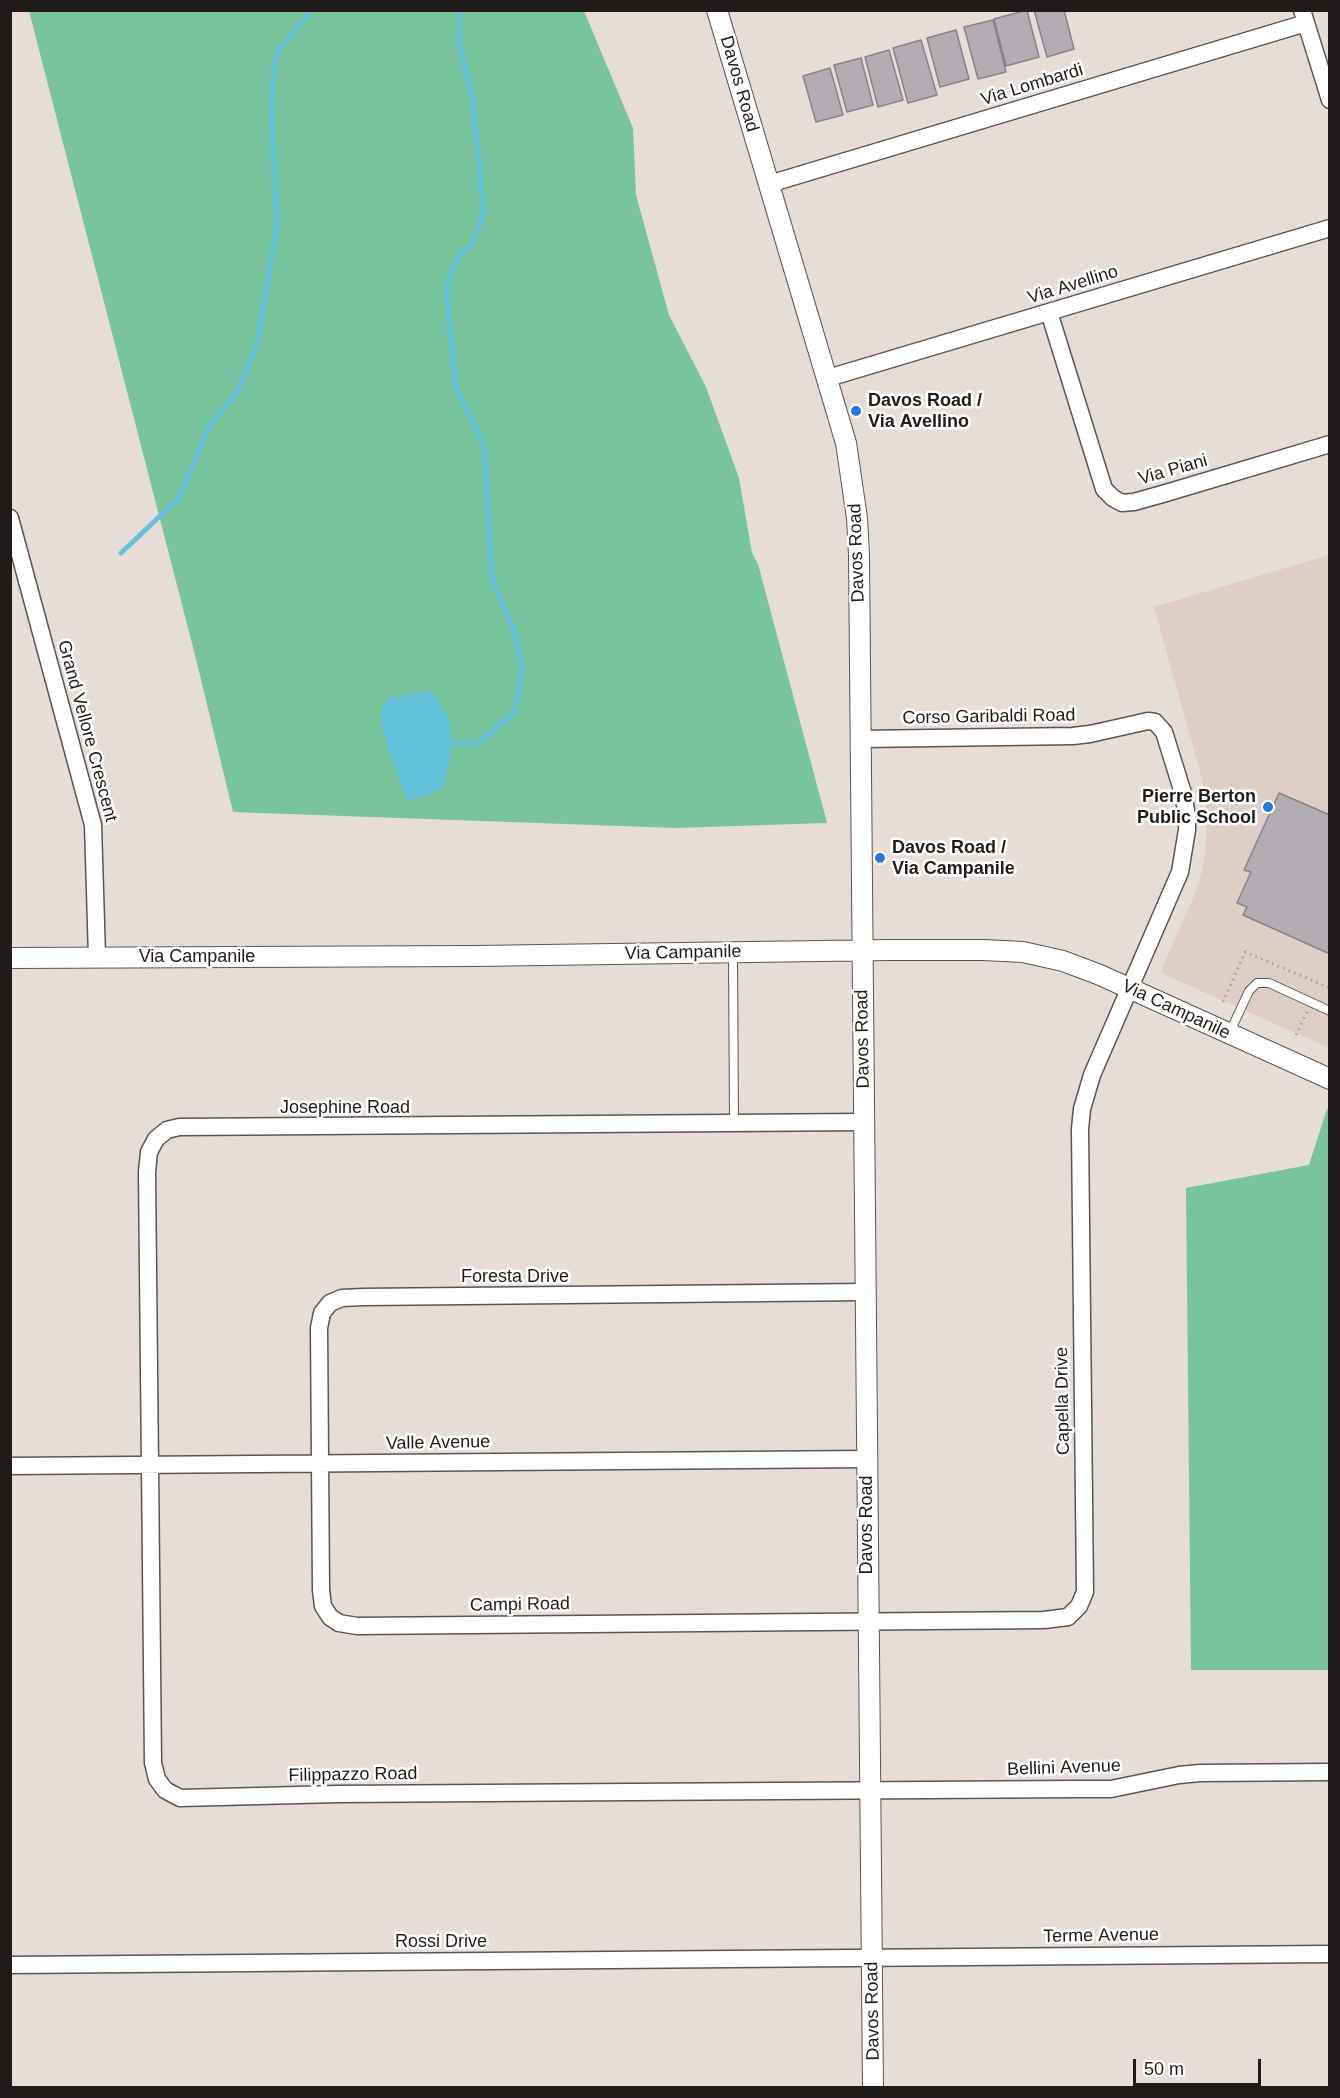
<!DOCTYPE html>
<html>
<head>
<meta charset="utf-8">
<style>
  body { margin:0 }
  #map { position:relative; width:1340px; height:2098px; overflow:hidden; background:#e6ddd8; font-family:Helvetica,sans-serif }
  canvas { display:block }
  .frame { position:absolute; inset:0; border:12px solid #1f1b1a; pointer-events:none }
  .scale { position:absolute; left:1133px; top:2059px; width:128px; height:27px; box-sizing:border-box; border:3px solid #1f1b1a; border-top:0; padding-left:8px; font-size:18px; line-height:21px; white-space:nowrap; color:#1f1b1a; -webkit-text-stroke:4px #fff; paint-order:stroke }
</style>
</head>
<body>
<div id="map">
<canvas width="1340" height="2098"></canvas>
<div class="frame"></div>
<div class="scale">50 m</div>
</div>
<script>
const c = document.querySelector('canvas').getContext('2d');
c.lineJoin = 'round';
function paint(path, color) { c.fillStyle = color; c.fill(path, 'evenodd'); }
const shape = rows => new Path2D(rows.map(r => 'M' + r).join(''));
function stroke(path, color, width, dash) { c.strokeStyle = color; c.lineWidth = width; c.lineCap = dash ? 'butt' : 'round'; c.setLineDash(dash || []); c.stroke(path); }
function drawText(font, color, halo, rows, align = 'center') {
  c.font = font + ' Helvetica,sans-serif'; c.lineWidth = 5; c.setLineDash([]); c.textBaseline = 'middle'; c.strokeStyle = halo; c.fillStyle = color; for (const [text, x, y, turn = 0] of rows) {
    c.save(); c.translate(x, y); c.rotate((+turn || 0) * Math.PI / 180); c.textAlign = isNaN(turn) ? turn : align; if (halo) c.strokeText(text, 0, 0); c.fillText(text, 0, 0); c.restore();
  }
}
paint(shape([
  [1329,555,1329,1048,1163,974,1161,970,1194,896,1201,874,1205,855,1207,815,1202,779,1154,607]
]), '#dfcec6');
paint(shape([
  [29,11,584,11,633,128,636,195,669,315,706,387,739,478,752,553,758,564,827,823,676,828,233,812,196,659],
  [1327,1109,1330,1110,1329,1670,1191,1670,1186,1188,1309,1165]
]), '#78c49d');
paint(shape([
  [433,691,449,720,452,743,444,788,407,801,387,747,380,712,388,698]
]), '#64c3da');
stroke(shape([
  [121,553,179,498,209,426,236,394,257,345,277,225,271,106,276,54,312,10],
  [452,743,477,744,515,712,522,670,515,633,492,579,484,445,456,388,446,289,459,254,471,246,484,213,472,96,459,42,460,15,455,10]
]), '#64c3da', 5);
const building = shape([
  [1027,10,1039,57,1006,66,994,19,1027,10],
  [1034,10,1064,10,1074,49,1047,57,1034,10],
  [993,20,1006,72,978,79,964,27,993,20],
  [956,30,969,79,940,87,927,38,956,30],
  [921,40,937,95,908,103,893,48,921,40],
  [889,50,903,100,878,107,865,57,889,50],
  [861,58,873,105,847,112,834,65,861,58],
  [830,68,843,115,816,122,803,76,830,68],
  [1279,793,1330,815,1330,954,1243,915,1247,907,1237,903,1251,872,1244,870,1279,793]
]);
paint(building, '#b2acb3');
stroke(building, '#888389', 1.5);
const service = shape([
  [733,952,734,1123],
  [1229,1034,1249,991,1257,983,1269,983,1330,1011]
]);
const minor = shape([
  [1302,10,1330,100],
  [769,184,1306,23],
  [1049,312,1104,489,1113,498,1122,503,1134,502,1166,493,1330,444],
  [828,378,1330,228],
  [10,518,93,825,97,957],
  [861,739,1073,736,1090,734,1148,721,1155,722,1164,732,1183,793,1187,816,1187,830,1180,872,1092,1075,1082,1109,1080,1129,1085,1592,1079,1606,1068,1617,1044,1620,357,1626,339,1623,330,1617,323,1606,321,1590,319,1328,322,1313,330,1303,342,1298,363,1297,866,1292],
  [865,1122,179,1127,167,1130,156,1139,149,1152,147,1172,153,1763,157,1779,165,1790,180,1798,338,1794,1074,1789,1111,1789,1179,1775,1200,1773,1330,1772],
  [10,1466,867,1459],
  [10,1965,1330,1954]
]);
const tertiary = shape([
  [717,10,846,443,857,518,859,555,873,2088],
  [10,958,475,956,889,950,983,950,1023,952,1063,961,1100,975,1330,1079]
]);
stroke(service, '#5c5451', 10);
stroke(minor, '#5c5451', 19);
stroke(tertiary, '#5c5451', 22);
stroke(shape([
  [1203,794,1239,795],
  [1223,1002,1245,952,1330,988],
  [1296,1035,1307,1012]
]), '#a8a19d', 3, [1.5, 4.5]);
stroke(service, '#fff', 8);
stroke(minor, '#fff', 16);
stroke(tertiary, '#fff', 20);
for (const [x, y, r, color] of [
  [856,411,6,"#2579e3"],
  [1268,807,6,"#2579e3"],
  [880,858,6,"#2579e3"]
]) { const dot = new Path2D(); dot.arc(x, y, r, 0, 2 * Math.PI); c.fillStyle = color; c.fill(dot); stroke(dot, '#fff', 2); }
drawText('18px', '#1f1b1a', '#fff', [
  ["Davos Road",739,84,74],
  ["Via Lombardi",1032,85,-17],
  ["Via Avellino",1073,285,-17],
  ["Via Piani",1173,470,-16],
  ["Davos Road",857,553,-92],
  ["Corso Garibaldi Road",989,717,-1],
  ["Grand Vellore Crescent",87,731,75],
  ["Via Campanile",683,953,-1],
  ["Via Campanile",197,957],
  ["Via Campanile",1176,1010,25],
  ["Davos Road",863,1039,-91],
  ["Josephine Road",345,1108],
  ["Foresta Drive",515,1277],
  ["Capella Drive",1063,1401,-91],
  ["Valle Avenue",438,1443,-1],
  ["Davos Road",867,1525,-90],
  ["Campi Road",520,1605,-1],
  ["Bellini Avenue",1064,1768,-2],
  ["Filippazzo Road",353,1775,-1],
  ["Terme Avenue",1101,1936,-1],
  ["Rossi Drive",441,1942],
  ["Davos Road",873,2011,-91]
]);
drawText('bold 18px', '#1f1b1a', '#fff', [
  ["Davos Road /",868,401],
  ["Via Avellino",868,422],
  ["Pierre Berton",1256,797,"right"],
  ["Public School",1256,818,"right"],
  ["Davos Road /",892,848],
  ["Via Campanile",892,869]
], 'left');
</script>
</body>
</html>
